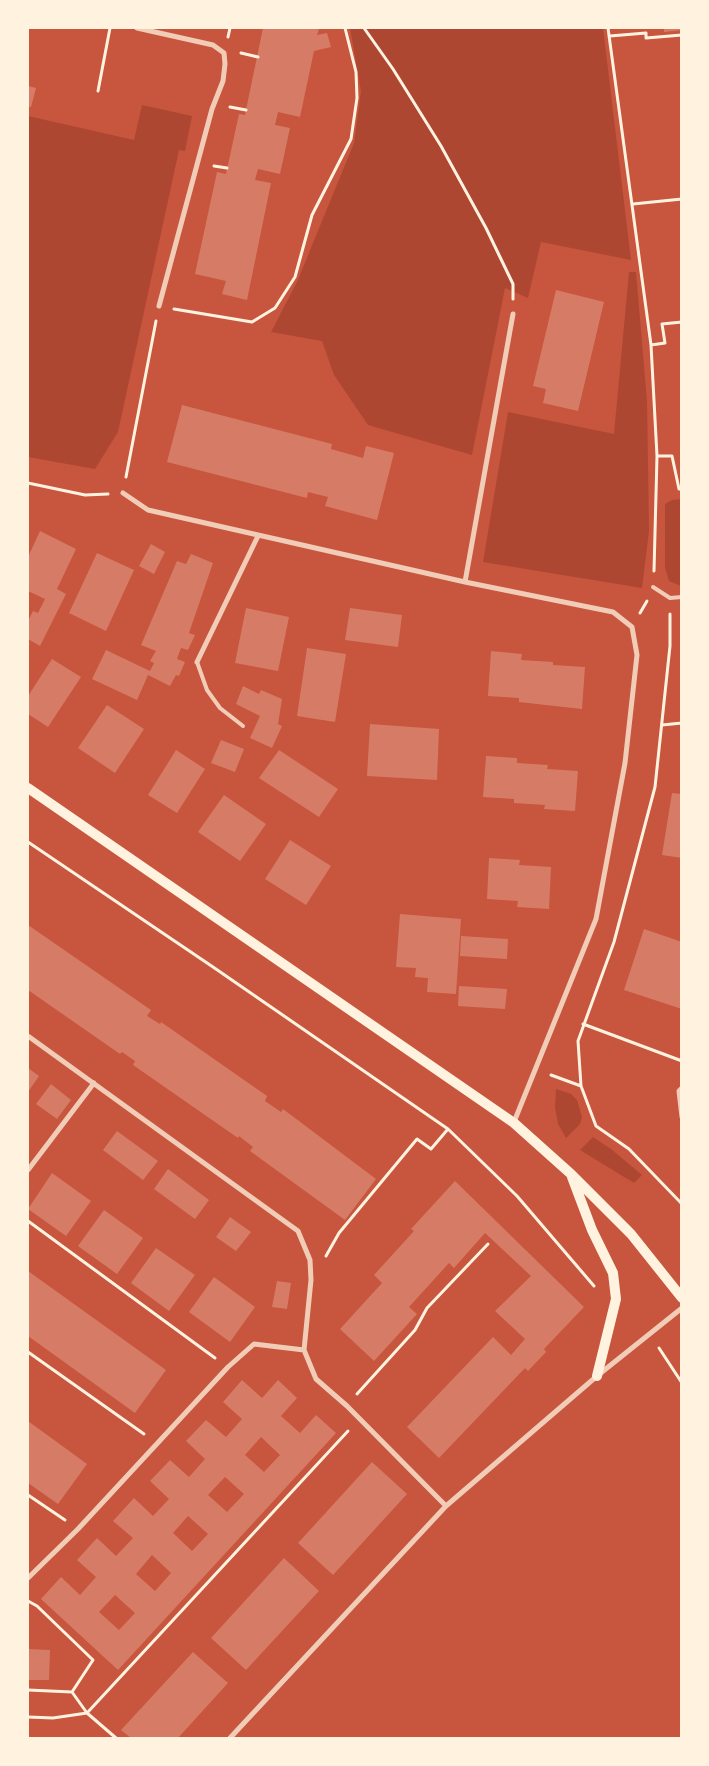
<!DOCTYPE html>
<html>
<head>
<meta charset="utf-8">
<style>
  body { margin:0 }
  #map { position:relative; width:709px; height:1766px; overflow:hidden; background:#c8553d; font-family:Signika,sans-serif }
  canvas { display:block }
  .frame { position:absolute; inset:0; border:29px solid #fff3e0; pointer-events:none }
</style>
</head>
<body>
<div id="map">
<canvas width="709" height="1766"></canvas>
<div class="frame"></div>
</div>
<script>
const c = document.querySelector('canvas').getContext('2d');
c.lineJoin = 'round';
function paint(path, color) { c.fillStyle = color; c.fill(path, 'evenodd'); }
const shape = rows => new Path2D(rows.map(r => 'M' + r).join(''));
function stroke(path, color, width, dash) { c.strokeStyle = color; c.lineWidth = width; c.lineCap = dash ? 'butt' : 'round'; c.setLineDash(dash || []); c.stroke(path); }
paint(shape([
  [350,28,603,28,631,260,541,242,528,298,505,288,472,455,368,425,334,375,322,341,271,332,297,282,354,143,361,91],
  [142,105,192,116,185,151,179,150,118,432,95,469,28,457,28,116,134,140],
  [629,272,636,272,647,401,649,531,642,588,483,562,508,412,614,434],
  [681,499,682,499,681,586,669,581,665,568,665,504,672,500],
  [556,1089,571,1094,577,1100,582,1117,580,1124,566,1138,558,1124,555,1107],
  [593,1137,611,1149,642,1175,634,1183,580,1150]
]), '#ae4732');
paint(shape([
  [263,28,319,29,317,35,327,33,331,47,314,51,300,117,278,112,275,125,290,128,280,174,258,169,255,180,271,183,247,300,222,294,226,281,195,274,217,172,226,174,239,114,245,115,246,110],
  [664,28,682,28,682,30,664,32],
  [28,86,36,88,31,107,28,107],
  [556,290,604,302,578,411,543,403,546,389,533,386],
  [182,405,332,444,331,449,363,458,366,446,394,453,377,520,325,506,328,497,308,492,307,498,167,462],
  [40,531,76,549,57,589,66,594,40,646,28,639,28,621,33,611,38,613,45,599,28,591,28,557],
  [151,544,165,552,154,574,139,566],
  [97,553,134,570,106,631,69,613],
  [191,554,213,563,189,633,195,635,188,650,181,648,177,659,185,662,179,676,176,675,170,686,148,675,137,700,92,679,106,650,150,671,154,663,150,661,156,651,141,645,177,561,186,564],
  [246,608,289,617,278,671,235,663],
  [350,608,402,615,398,647,345,640],
  [307,648,346,654,335,722,297,716],
  [491,651,522,654,521,660,553,662,553,665,585,667,582,709,519,702,519,698,488,696],
  [52,659,81,677,48,727,28,714,28,696],
  [243,686,259,694,261,690,282,699,278,724,282,726,272,748,250,738,260,716,236,704],
  [107,705,144,729,115,773,78,748],
  [370,724,439,729,437,780,367,776],
  [221,740,244,749,235,772,211,763],
  [176,750,205,769,177,813,148,795],
  [279,750,338,789,319,817,259,778],
  [486,756,517,758,517,763,548,765,547,769,578,771,575,811,544,809,545,805,514,803,514,799,483,797],
  [672,793,682,794,682,858,662,855],
  [224,795,266,824,240,861,198,832],
  [290,840,331,866,306,905,265,879],
  [489,858,520,860,519,865,551,867,549,909,517,907,518,901,487,899],
  [400,914,461,919,456,994,427,992,428,978,415,977,416,968,396,967],
  [28,925,151,1010,147,1016,160,1024,161,1022,267,1096,265,1101,281,1112,283,1109,376,1179,345,1220,250,1151,253,1147,239,1136,238,1138,133,1065,135,1061,122,1052,120,1054,28,990],
  [644,929,682,942,682,1009,624,990],
  [461,936,508,939,507,959,460,956],
  [459,986,507,989,505,1009,458,1006],
  [28,1068,39,1076,28,1092],
  [51,1084,71,1100,57,1119,36,1104],
  [117,1131,158,1161,143,1180,103,1150],
  [168,1169,209,1200,195,1219,154,1189],
  [52,1173,91,1201,66,1236,28,1209],
  [455,1181,584,1307,544,1349,546,1352,528,1371,525,1368,439,1458,407,1427,493,1337,511,1355,525,1339,495,1311,531,1276,485,1233,454,1268,449,1263,409,1307,417,1314,374,1361,340,1329,382,1283,374,1275,414,1231,411,1229],
  [104,1210,143,1238,117,1274,78,1246],
  [230,1217,251,1232,236,1251,216,1237],
  [156,1248,195,1275,169,1311,131,1283],
  [28,1271,166,1370,135,1413,28,1336],
  [214,1277,255,1307,230,1342,189,1312],
  [277,1281,291,1283,287,1309,272,1307],
  [242,1380,262,1398,278,1380,297,1398,281,1416,300,1433,316,1415,336,1433,118,1670,41,1599,61,1577,80,1595,96,1577,77,1560,97,1538,116,1556,133,1538,113,1521,134,1498,153,1516,169,1499,150,1481,170,1460,189,1477,205,1459,186,1441,206,1420,226,1437,242,1419,223,1402],
  [261,1437,280,1455,264,1472,245,1455],
  [225,1477,244,1494,227,1512,208,1495],
  [188,1516,208,1534,192,1551,173,1533],
  [152,1555,171,1573,155,1591,136,1574],
  [115,1595,135,1613,119,1630,99,1612],
  [28,1421,87,1464,58,1504,28,1483],
  [372,1462,407,1494,333,1575,298,1543],
  [284,1558,319,1591,246,1670,211,1638],
  [28,1649,50,1650,49,1680,28,1680],
  [193,1652,228,1683,178,1738,131,1738,121,1730]
]), '#d67c66');
stroke(shape([
  [364,28,393,69,441,146,486,228,513,284,513,299],
  [608,28,651,345,657,456,654,571],
  [610,36,646,33,646,38,682,35],
  [228,37,230,28],
  [241,53,258,57],
  [98,91,110,28],
  [230,107,246,110],
  [214,166,227,168],
  [633,204,682,199],
  [174,309,252,322,275,308,295,277,312,215,351,139,357,98,356,72,345,28],
  [651,345,665,343,662,324,682,322],
  [657,456,672,456,679,489,682,489],
  [126,477,156,321],
  [28,483,85,495,108,494],
  [640,613,647,601],
  [670,614,670,646,655,787,614,942,578,1041,581,1086,596,1126,629,1149,682,1204],
  [662,725,682,723],
  [28,842,213,967,448,1129,517,1196,594,1286],
  [583,1024,682,1061],
  [551,1075,581,1086],
  [28,1221,215,1358],
  [326,1256,339,1233,417,1139,431,1149,448,1129],
  [659,1348,682,1383],
  [28,1352,144,1434],
  [357,1394,415,1330,427,1308,488,1244],
  [28,1495,65,1520],
  [28,1601,37,1606,93,1660,72,1692,87,1713,116,1738],
  [28,1690,72,1692],
  [28,1717,53,1718,87,1713,348,1431]
]), '#fff3e0', 3);
stroke(shape([
  [653,587,670,598,682,597],
  [197,662,207,690,220,708,243,726]
]), '#f1ccb7', 4);
stroke(shape([
  [137,28,213,45,224,53,225,64,223,81,212,109,159,306],
  [123,493,148,510,465,582,613,612,632,627,637,655,625,763,596,919,514,1122],
  [465,582,513,314],
  [197,662,258,536],
  [28,1036,298,1231,310,1260,311,1280,304,1350],
  [682,1088,679,1091,682,1117],
  [28,1170,94,1083],
  [304,1350,316,1379,347,1406,446,1506],
  [28,1578,78,1529,228,1367,254,1344,304,1350],
  [230,1738,446,1506,597,1376,682,1308]
]), '#f1ccb7', 5);
stroke(shape([
  [28,788,514,1123,571,1174,631,1234,682,1298],
  [572,1177,592,1230,613,1273,616,1299,597,1376]
]), '#fff3e0', 10);
</script>
</body>
</html>
